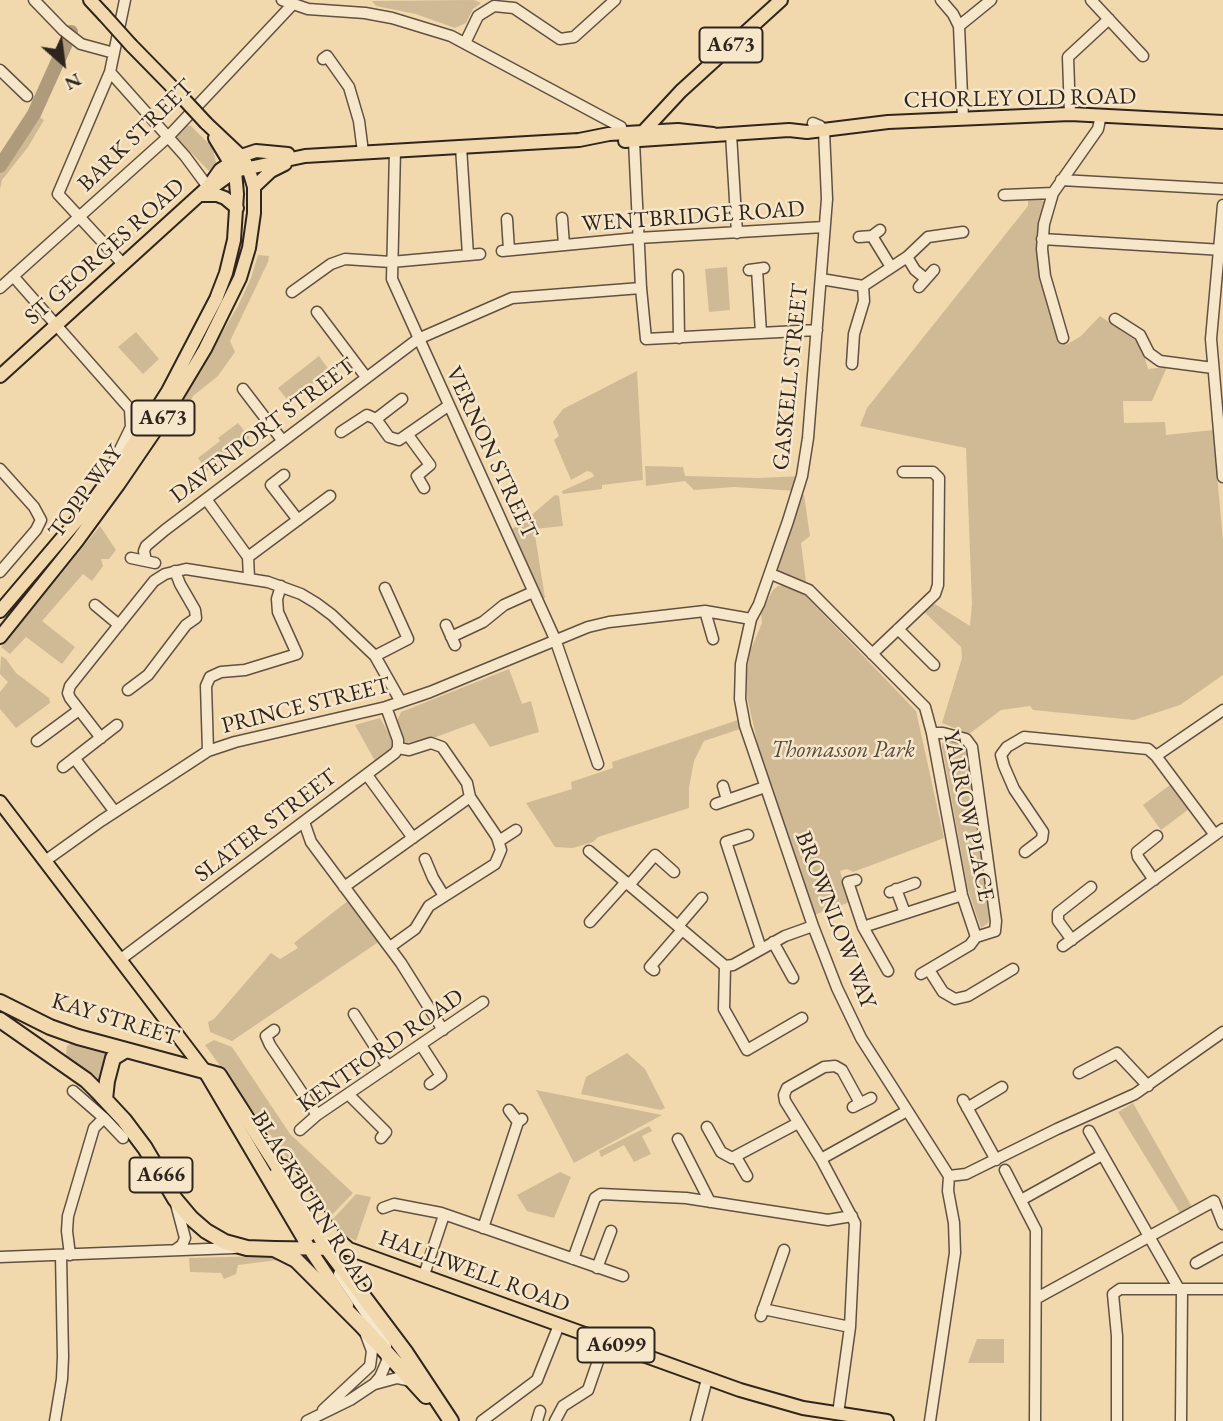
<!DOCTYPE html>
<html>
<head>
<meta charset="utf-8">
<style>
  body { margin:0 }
  #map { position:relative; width:1223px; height:1421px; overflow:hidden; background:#f1d9ad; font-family:"EB Garamond",serif }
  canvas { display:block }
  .north { position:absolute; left:28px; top:28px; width:70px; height:70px; -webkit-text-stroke:5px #f6e6ca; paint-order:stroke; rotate:152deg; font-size:19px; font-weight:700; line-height:28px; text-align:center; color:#30241e }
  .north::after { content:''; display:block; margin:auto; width:24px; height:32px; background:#30241e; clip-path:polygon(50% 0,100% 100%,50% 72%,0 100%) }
</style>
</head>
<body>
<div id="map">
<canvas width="1223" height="1421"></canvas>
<div class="north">N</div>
</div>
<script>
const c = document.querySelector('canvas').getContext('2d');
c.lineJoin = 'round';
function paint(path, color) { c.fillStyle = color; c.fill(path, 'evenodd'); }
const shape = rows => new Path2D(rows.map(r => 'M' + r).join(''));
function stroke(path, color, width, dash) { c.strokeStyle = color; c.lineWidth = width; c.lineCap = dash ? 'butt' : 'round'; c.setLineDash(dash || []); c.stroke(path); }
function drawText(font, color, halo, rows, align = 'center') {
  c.font = font + ' "EB Garamond",serif'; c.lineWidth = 5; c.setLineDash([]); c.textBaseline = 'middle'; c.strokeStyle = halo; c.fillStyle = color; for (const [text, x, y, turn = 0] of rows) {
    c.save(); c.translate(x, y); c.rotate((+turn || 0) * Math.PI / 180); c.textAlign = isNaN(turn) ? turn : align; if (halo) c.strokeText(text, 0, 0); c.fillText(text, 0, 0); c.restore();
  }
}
paint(shape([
  [474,0,481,3,473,9,466,23,455,28,416,14,376,6,372,1],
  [31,111,44,120,28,147,2,180,0,189,0,157,23,128],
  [186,125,191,126,213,148,216,163,209,171,175,136],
  [1038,198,1047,203,1046,278,1066,345,1081,336,1100,316,1141,344,1148,369,1167,367,1152,401,1123,401,1124,423,1165,422,1166,435,1213,430,1223,541,1223,675,1180,705,1134,720,1033,710,1030,706,1001,710,969,734,942,723,962,658,961,647,920,608,935,604,970,626,972,604,966,448,860,426,867,408,1028,206,1028,199],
  [258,255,269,256,268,262,230,341,235,352,218,376,193,396,180,423,173,430,167,426,239,304,251,278],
  [727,267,730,310,709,312,705,269],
  [136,332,159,359,143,374,118,347],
  [319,356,330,371,289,402,278,388],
  [637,371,643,480,602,485,602,489,563,494,562,491,593,477,594,475,591,472,587,471,571,480,554,440,559,436,553,422,563,409],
  [238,423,250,438,207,471,198,458,220,441,218,438],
  [645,466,683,467,685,476,759,478,802,476,797,491,734,487,694,490,685,481,646,486],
  [796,493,804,495,810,536,801,543,807,589,771,574],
  [555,495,559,496,563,526,534,529,545,598,537,601,506,532,521,524],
  [100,526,116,550,109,559,101,559,103,566,92,581,83,574,42,621,75,647,62,664,26,637,10,654,1,647],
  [786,585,804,594,916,711,944,838,853,872,847,869,840,871,850,902,814,915,758,745,747,697,747,671,751,649,762,623,761,613,773,590,778,586],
  [1,656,6,659,16,673,49,698,50,703,16,728,0,709,0,692,8,682,0,674],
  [509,669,522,704,531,701,539,732,490,747,474,723,436,737,406,743,397,721,401,712],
  [380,718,391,737,392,747,389,752,375,761,355,725],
  [738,720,740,729,704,741,694,761,689,787,689,808,598,837,593,842,573,848,555,847,526,803,572,789,571,782,613,768,612,762],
  [948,739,964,743,969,750,991,915,988,923,981,928,968,890,942,747,942,743],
  [1170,785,1189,809,1161,830,1143,805],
  [349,900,380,941,232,1041,210,1032,208,1022,214,1019,271,953,280,959,298,948,294,943],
  [214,1040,232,1047,290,1134,353,1193,330,1217,205,1045],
  [73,1042,112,1052,100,1084,68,1058,66,1054,67,1046],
  [627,1053,645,1069,665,1108,661,1110,581,1094,586,1077],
  [536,1090,662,1115,574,1163],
  [1133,1103,1192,1207,1180,1213,1118,1112],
  [649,1126,652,1131,642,1136,651,1154,634,1162,624,1145,601,1157,599,1151],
  [560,1172,571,1177,554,1218,527,1211,517,1195],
  [356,1194,371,1197,356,1241,340,1233,332,1220],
  [266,1256,278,1260,238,1265,236,1274,224,1279,221,1273,190,1272,189,1258],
  [977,1339,1004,1339,1004,1363,968,1363]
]), '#d0ba95');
stroke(shape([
  [0,166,34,114,71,32]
]), '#af9b7c', 14);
const minor = shape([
  [34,0,63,30,81,44,114,53],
  [282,0,308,9,365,13,392,18,451,36,621,127],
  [941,0,953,14,959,26,963,119],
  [1091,0,1143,56],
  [959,26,991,0],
  [465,43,478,16,494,6,514,8,560,39,574,37,615,0],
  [323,59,327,56,349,87,359,121,363,152],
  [0,70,27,96],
  [110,72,185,156,208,187],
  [1070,114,1068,57,1109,19],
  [813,123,820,126,824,131,827,199,808,438,802,476,788,521,759,604,751,619,741,664,740,699,745,726,813,926,837,988,861,1038,949,1176,948,1191,954,1223,955,1253,930,1421],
  [618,126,634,141,641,288,646,339,817,330],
  [731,134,737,233],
  [461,147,468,255],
  [395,150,392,279,555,639,598,764],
  [1061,180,1223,189],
  [1004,195,1053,193],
  [1223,205,1211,339,1223,477],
  [562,218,564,245],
  [507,219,509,250],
  [872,236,891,267],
  [859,237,872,236,880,230],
  [1042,239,1223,250],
  [502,251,638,238,824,227],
  [907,257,915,270,926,279],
  [123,264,58,194,110,72,125,0],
  [757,269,761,333],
  [749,270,764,268],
  [678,275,679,338],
  [13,276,130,409,131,427,110,470],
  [821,279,863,286,907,257,928,237,963,232],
  [919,287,934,270],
  [0,288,168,137,292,5],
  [292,292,331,264,345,259,391,262,480,254],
  [317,312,366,377],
  [1115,319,1140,335,1149,353,1160,361,1213,368],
  [1063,338,1045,276,1042,249,1044,224,1053,193,1098,129,1101,115],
  [852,364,854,334,864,301,863,286],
  [243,389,282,440],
  [376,419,402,399],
  [341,432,367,415,376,419,389,437,399,440,448,406],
  [408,435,430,465,417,476,424,488],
  [0,469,34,507,41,520,36,530,0,572],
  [284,475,271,485,298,520],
  [206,499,248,557,249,578],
  [248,557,330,496],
  [131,558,155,563],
  [146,561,144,551,146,546,165,530,418,339,512,298,641,288],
  [771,574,809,590,925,707,932,733,962,895,976,937],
  [95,605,119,625],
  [705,611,713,639],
  [446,625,455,645],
  [898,629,934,665],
  [451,637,483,622,504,605,533,592],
  [872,654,935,594,938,585,939,478,933,472,903,472],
  [375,656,408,639,385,588],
  [128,690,148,675,186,625,196,618,195,610,180,584,175,571],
  [932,733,943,733,966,739,972,747,996,921,995,931,976,937],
  [101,738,70,698,68,693,70,686,154,581,165,574,186,569,268,582,301,594,316,603,332,615,375,656,401,702],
  [37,741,79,710],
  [208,751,206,686,210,677,221,672,245,670,297,654,278,612,277,599,281,586],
  [1156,756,1223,710],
  [75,759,115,812],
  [63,767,117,725],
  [367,775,413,838],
  [723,786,727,800],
  [716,804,765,787],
  [304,822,311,842,401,963,443,1030],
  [748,835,726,842,761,949],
  [499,841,516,830],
  [589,851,725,966],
  [1025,852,1042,839,1043,832,1014,789,1004,766,1001,755,1007,747,1024,737,1148,749,1156,756,1215,835],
  [425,859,433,878,444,896],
  [45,861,101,821,208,751,235,742,386,707,430,692,588,627,609,622,705,611,751,619],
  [856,880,848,882,863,927,888,971],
  [1154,880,1138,857,1137,852,1157,836],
  [629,885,655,855,674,872],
  [344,887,470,797],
  [896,889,905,913],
  [890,892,915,883],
  [590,922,626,882],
  [678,926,702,898],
  [863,927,962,895],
  [1072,940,1058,921,1058,913,1091,887],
  [773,942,793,978],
  [1063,946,1223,829],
  [390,947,415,929,429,906,495,864,501,850,497,837,470,797,467,783,442,747,431,743,409,750,398,748],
  [121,959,395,753,398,748,398,740,386,707],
  [725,966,724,1009,747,1050,802,1018],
  [725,966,733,965,785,936,813,926],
  [654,970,650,967,682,930],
  [929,970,943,992,955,999,968,996,1013,969],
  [921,974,970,945,976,937],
  [354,1014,388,1067],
  [274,1030,266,1036,270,1045,317,1115],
  [421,1045,441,1076,430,1084],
  [1079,1073,1117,1053,1148,1086],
  [73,1091,104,1118,123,1138],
  [349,1095,386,1132,381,1138],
  [963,1100,996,1160],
  [853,1107,871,1098],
  [967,1108,1002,1087],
  [509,1110,518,1122],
  [707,1127,721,1152,732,1158,798,1123],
  [300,1130,317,1115,483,1002],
  [1089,1131,1179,1289],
  [678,1139,710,1202],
  [736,1157,747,1176],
  [821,1159,907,1111],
  [1005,1170,1036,1230,1035,1421],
  [949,1176,966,1174,1057,1129,1135,1094,1223,1032],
  [1021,1200,1102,1155],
  [383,1208,394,1204,441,1213,623,1276],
  [483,1228,518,1122,522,1119],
  [175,1250,182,1245,185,1238,176,1204],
  [70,1255,67,1231,68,1216,94,1128,104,1118],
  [0,1257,234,1248],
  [573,1259,595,1198,601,1194,686,1198,828,1220,852,1216],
  [1196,1263,1223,1248],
  [597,1268,611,1231],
  [424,1275,444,1215],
  [1037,1298,1214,1201,1223,1224],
  [763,1309,850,1327],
  [761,1316,784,1250],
  [375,1384,397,1378,410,1381],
  [323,1410,370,1366,372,1351,366,1335],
  [838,1414,850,1327,855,1223,821,1159,785,1101,784,1095,787,1088,824,1067,835,1066,842,1070,860,1103],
  [55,1421,62,1379,63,1357,61,1255],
  [307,1421,350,1400,374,1384,380,1377,387,1361,386,1346,382,1337,339,1274],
  [482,1421,537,1380,559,1325],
  [537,1421,540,1411],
  [555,1421,563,1406,588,1390,605,1341],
  [696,1421,707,1379],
  [1117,1421,1117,1336,1113,1294,1120,1289,1223,1289],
  [1181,1421,1182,1289]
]);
const major = shape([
  [90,0,104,15],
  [131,45,180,95],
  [642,133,681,91,781,0],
  [625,141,789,130,807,132,888,122,1070,114,1223,122],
  [208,187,220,170,241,156,256,151,288,154],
  [254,187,271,171,285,164],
  [199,195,217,195,225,198,237,208],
  [0,376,208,187,217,184,235,171,305,156,579,140,609,134,678,130,713,134],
  [0,611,91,504,140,435,168,391,216,299,226,273,234,240,237,194,235,171,215,138],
  [0,637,77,541,118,485,163,419,205,349,240,278,249,248,254,213,254,187,248,167,241,156,206,123],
  [0,802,204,1070,309,1248,347,1305],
  [285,1167,333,1235,349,1249],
  [276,1174,309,1235],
  [274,1248,349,1249,740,1390,803,1408,887,1421]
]);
const highway = shape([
  [0,1002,50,1027,78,1037,219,1075,292,1189,327,1248,406,1353,451,1421],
  [0,1020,86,1080,98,1092,124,1120,145,1148,175,1199,191,1218,206,1231,225,1242,247,1248,274,1249,296,1260,362,1326,426,1396],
  [105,1099,107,1081,113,1058,126,1050]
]);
stroke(minor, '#605142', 13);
stroke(major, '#30241e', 16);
stroke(highway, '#30241e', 18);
stroke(minor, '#f6e6ca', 10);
stroke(major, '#f1d9ad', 12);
stroke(highway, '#f1d9ad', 14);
const majorBridge = shape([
  [104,15,131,45],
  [180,95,206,123]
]);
stroke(majorBridge, '#30241e', 16, []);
stroke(majorBridge, '#f1d9ad', 12);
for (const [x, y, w] of [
  [731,45,63],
  [163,418,63],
  [161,1175,63],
  [616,1345,77]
]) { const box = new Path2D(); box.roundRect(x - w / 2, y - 17.5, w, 35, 5); c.fillStyle = '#f6e6ca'; c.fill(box); stroke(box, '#30241e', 2); }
drawText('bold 21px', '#30241e', null, [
  ["A673",731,45],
  ["A673",163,418],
  ["A666",161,1175],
  ["A6099",616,1345]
]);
drawText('23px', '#30241e', '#f6e6ca', [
  ["CHORLEY OLD ROAD",1020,99,-1],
  ["BARK STREET",136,136,-44],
  ["WENTBRIDGE ROAD",693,217,-4],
  ["ST GEORGES ROAD",105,252,-42],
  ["GASKELL STREET",791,377,-84],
  ["DAVENPORT STREET",263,431,-37],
  ["VERNON STREET",491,453,65],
  ["TOPP WAY",86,492,-54],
  ["PRINCE STREET",306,706,-14],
  ["YARROW PLACE",968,816,78],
  ["SLATER STREET",266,826,-37],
  ["BROWNLOW WAY",835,920,69],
  ["KAY STREET",115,1020,17],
  ["KENTFORD ROAD",381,1051,-35],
  ["BLACKBURN ROAD",312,1203,58],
  ["HALLIWELL ROAD",474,1272,20]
]);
drawText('italic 23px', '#584a3c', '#f6e6ca', [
  ["Thomasson Park",843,751]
]);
</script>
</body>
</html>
